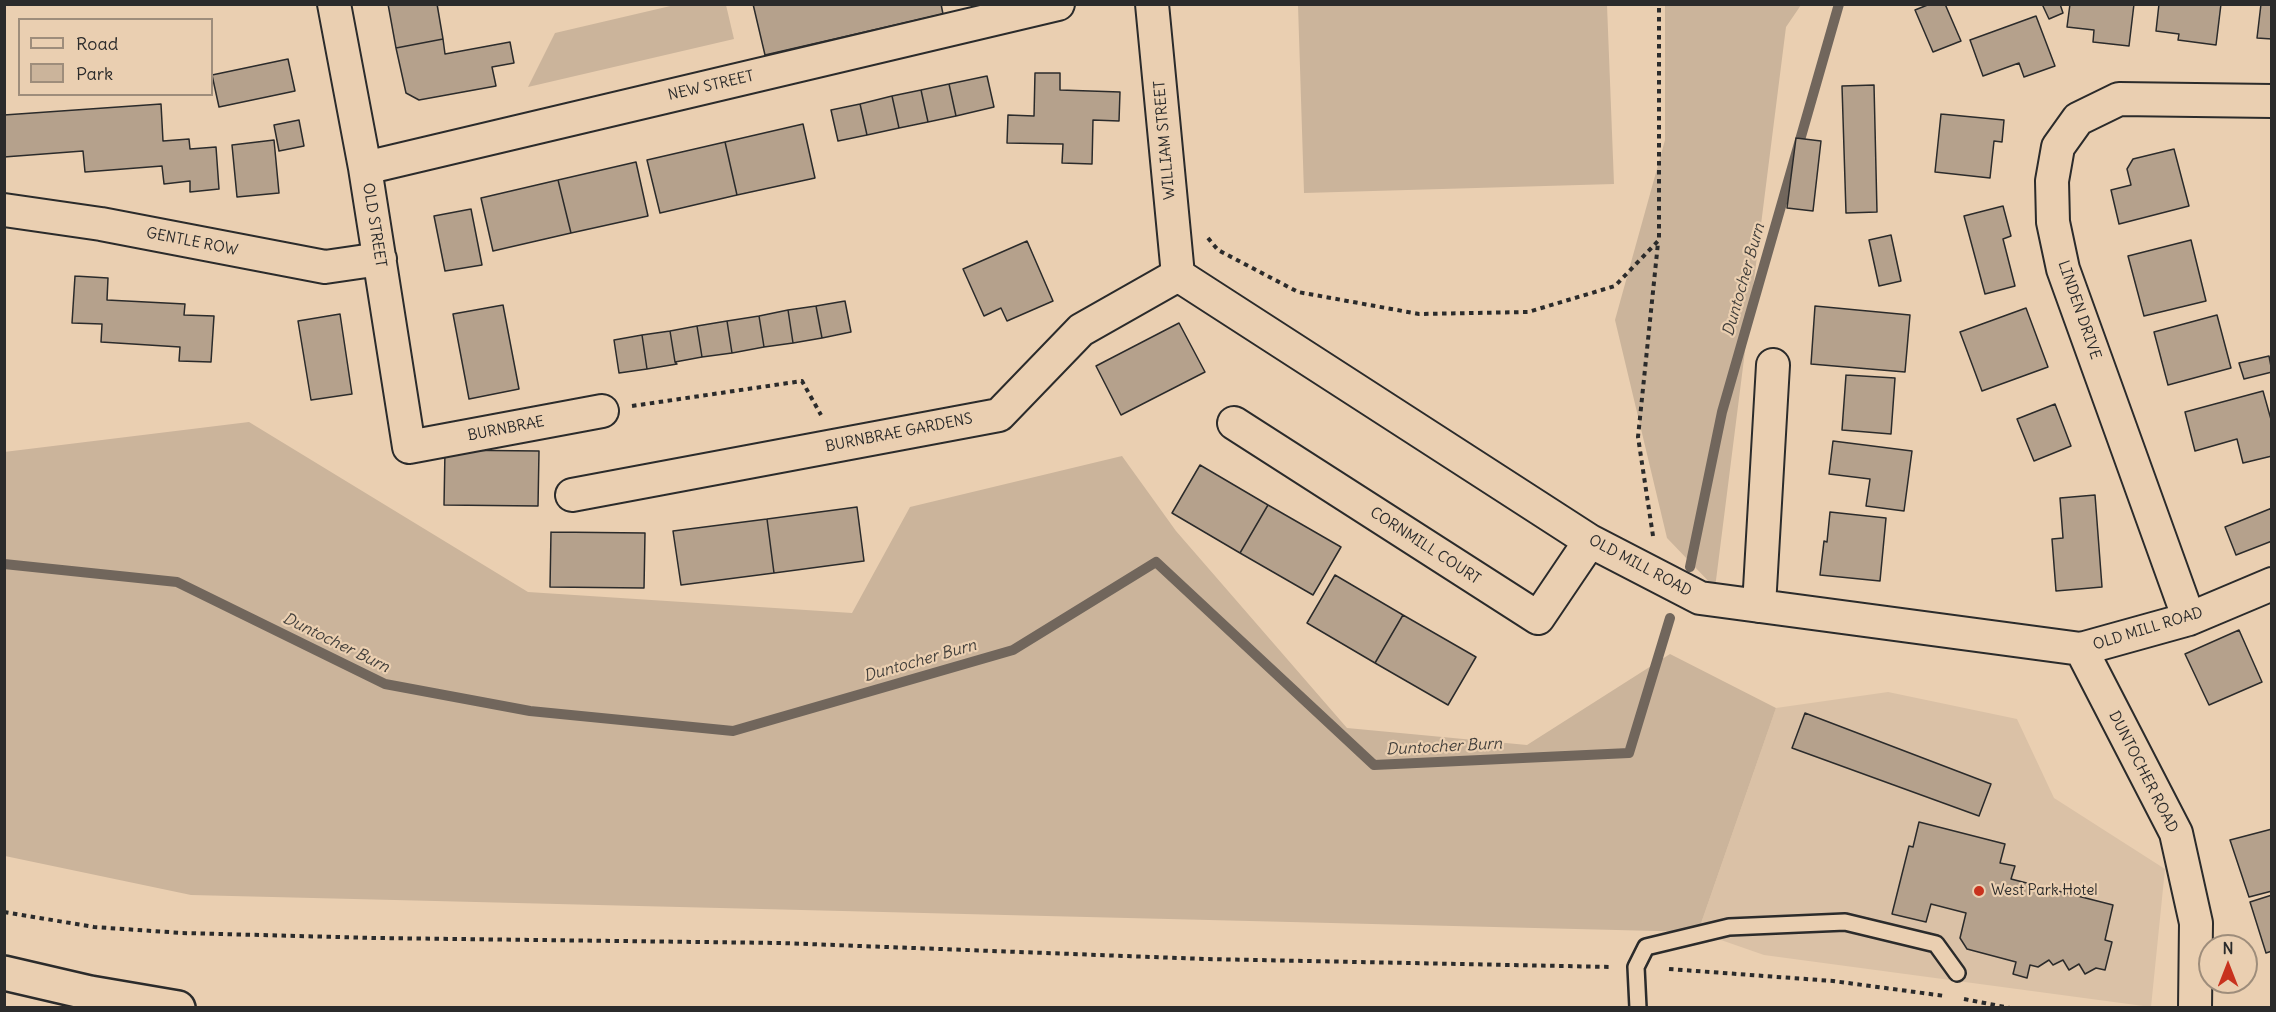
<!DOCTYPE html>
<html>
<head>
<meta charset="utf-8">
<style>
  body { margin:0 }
  #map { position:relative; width:2276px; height:1012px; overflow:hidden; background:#eacfb1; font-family:Delius,sans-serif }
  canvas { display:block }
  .frame { position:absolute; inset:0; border:6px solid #2b2b2b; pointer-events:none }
  .legend { position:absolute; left:18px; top:18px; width:195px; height:78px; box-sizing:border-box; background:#eacfb1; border:2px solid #9e8d7b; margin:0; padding:8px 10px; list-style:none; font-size:18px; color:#2b2b2b }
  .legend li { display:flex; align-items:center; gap:12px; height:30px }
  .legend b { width:30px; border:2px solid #9e8d7b }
  .north { position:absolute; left:2198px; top:934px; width:60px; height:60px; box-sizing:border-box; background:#eacfb1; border:2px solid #9e8d7b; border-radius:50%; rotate:0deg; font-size:16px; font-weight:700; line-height:24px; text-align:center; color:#2b2b2b }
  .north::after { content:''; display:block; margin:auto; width:21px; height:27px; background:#c8321e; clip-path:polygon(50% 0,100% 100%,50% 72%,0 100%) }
</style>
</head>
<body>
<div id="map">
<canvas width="2276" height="1012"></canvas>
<div class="frame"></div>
<ul class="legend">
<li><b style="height:8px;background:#eacfb1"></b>Road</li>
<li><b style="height:16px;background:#cbb49b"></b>Park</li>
</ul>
<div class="north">N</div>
</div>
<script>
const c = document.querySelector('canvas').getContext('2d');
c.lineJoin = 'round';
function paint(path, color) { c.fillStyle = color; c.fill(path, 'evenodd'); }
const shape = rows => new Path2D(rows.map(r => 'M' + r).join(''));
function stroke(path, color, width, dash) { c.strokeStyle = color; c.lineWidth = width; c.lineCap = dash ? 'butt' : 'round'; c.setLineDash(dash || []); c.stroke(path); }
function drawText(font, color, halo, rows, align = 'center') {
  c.font = font + ' Delius,sans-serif'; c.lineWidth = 4.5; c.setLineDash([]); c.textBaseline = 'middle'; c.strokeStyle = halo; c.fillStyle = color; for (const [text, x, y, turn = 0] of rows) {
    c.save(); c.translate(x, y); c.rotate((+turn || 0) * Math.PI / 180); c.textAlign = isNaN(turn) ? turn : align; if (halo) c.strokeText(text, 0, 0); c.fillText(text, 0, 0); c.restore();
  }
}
paint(shape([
  [1888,692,2017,719,2054,798,2165,869,2151,1007,1764,955,1698,932,1776,708]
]), '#dac1a6');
paint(shape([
  [679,4,726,5,734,39,528,87,555,33],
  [1298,5,1607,5,1614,184,1304,193],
  [1665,5,1801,5,1786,27,1715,588,1667,538,1615,320,1665,140],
  [249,422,528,592,852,613,910,507,1122,456,1176,531,1347,728,1527,745,1670,654,1776,708,1698,932,191,895,5,856,4,452]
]), '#cbb49b');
stroke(shape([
  [4,564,177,582,385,684,530,711,733,731,1013,650,1156,562,1374,765,1629,753,1670,618],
  [1690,567,1722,412,1839,4]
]), '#71665c', 10);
const building = shape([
  [388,4,437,4,443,39,396,48,388,4],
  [753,4,941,4,943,14,765,55,753,4],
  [1930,4,1945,4,1961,41,1933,52,1915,10,1930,4],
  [2042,4,2060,4,2063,13,2049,19,2042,4],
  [2070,4,2134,4,2129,46,2093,42,2094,30,2067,27,2070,4],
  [2159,4,2221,4,2216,45,2178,40,2179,34,2156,31,2159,4],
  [2261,4,2272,4,2272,39,2257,38,2261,4],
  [2036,16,2055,66,2024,77,2019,63,1983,76,1970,40,2036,16],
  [443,39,445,54,510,42,514,63,492,67,496,86,419,100,406,93,396,48,443,39],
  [288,59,295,91,219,107,212,75,288,59],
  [1035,73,1060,73,1060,90,1120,92,1119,121,1093,120,1092,164,1062,163,1063,144,1007,143,1008,115,1034,116,1035,73],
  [987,76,994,107,956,116,949,84,987,76],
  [949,84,956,116,928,122,921,90,949,84],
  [1874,85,1877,212,1846,213,1842,86,1874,85],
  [921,90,928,122,899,128,892,96,921,90],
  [892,96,899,128,867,135,860,104,892,96],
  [161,104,163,141,189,139,190,149,216,147,219,189,190,192,190,181,164,184,162,166,85,172,83,151,4,157,4,115,161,104],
  [860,104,867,135,838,141,831,110,860,104],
  [1941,114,2004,120,2002,142,1994,141,1990,178,1935,172,1941,114],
  [299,120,304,146,279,151,274,125,299,120],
  [803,124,815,178,737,195,725,142,803,124],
  [1796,138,1821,141,1813,211,1787,208,1796,138],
  [274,140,279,193,237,197,232,145,274,140],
  [725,142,737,195,660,213,647,160,725,142],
  [2174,149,2189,206,2119,224,2111,190,2131,185,2127,169,2133,159,2174,149],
  [636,162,648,216,571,233,558,180,636,162],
  [558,180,571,233,493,251,481,198,558,180],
  [2003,206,2011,236,2003,239,2015,286,1985,294,1964,216,2003,206],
  [471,209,482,265,445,271,434,216,471,209],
  [1891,235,1901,281,1879,286,1869,240,1891,235],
  [2191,240,2206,301,2144,316,2128,256,2191,240],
  [1027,241,1053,301,1007,321,1001,308,984,316,963,269,1027,241],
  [75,276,108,278,107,300,185,304,184,315,214,316,211,362,179,361,180,347,101,342,102,324,72,323,75,276],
  [845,301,851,332,822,338,816,306,845,301],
  [503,305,519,389,469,399,453,314,503,305],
  [816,306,822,338,793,343,788,310,816,306],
  [1815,306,1910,315,1905,372,1811,364,1815,306],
  [2026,308,2048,367,1982,391,1960,332,2026,308],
  [788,310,793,343,764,347,759,316,788,310],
  [340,314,352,394,311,400,298,321,340,314],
  [2217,315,2231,368,2168,385,2154,332,2217,315],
  [759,316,764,347,732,353,727,321,759,316],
  [727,321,732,353,702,357,697,326,727,321],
  [1179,323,1205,372,1121,415,1096,366,1179,323],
  [697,326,702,357,675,362,670,331,697,326],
  [670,331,675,362,677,364,647,369,642,335,670,331],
  [642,335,647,369,619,373,614,340,642,335],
  [2269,356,2272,372,2244,379,2239,363,2269,356],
  [1846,375,1895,378,1891,434,1842,430,1846,375],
  [2263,391,2272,423,2272,456,2243,463,2237,439,2195,451,2185,412,2263,391],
  [2055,404,2071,446,2034,461,2017,419,2055,404],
  [1833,441,1912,451,1904,511,1866,506,1870,479,1829,474,1833,441],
  [445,450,539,451,538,506,444,505,445,450],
  [1200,465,1268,505,1240,553,1172,513,1200,465],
  [2095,495,2102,587,2056,591,2052,539,2063,538,2060,498,2095,495],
  [1268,505,1341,547,1313,595,1240,553,1268,505],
  [857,507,864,561,774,573,767,519,857,507],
  [2272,508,2272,541,2236,555,2225,527,2272,508],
  [1830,512,1886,518,1880,581,1820,575,1824,541,1827,542,1830,512],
  [767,519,774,573,681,585,673,531,767,519],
  [551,532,645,533,644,588,550,587,551,532],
  [1335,575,1403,615,1375,663,1307,623,1335,575],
  [1403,615,1476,657,1448,705,1375,663,1403,615],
  [2239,630,2262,682,2209,705,2185,654,2239,630],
  [1805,713,1991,784,1979,816,1792,748,1805,713],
  [1919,822,2005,844,2000,863,2015,866,2011,879,2113,905,2105,940,2112,942,2105,970,2096,968,2085,974,2079,964,2069,970,2063,960,2053,965,2049,960,2038,967,2030,965,2027,978,2013,974,2016,962,1967,949,1960,938,1966,913,1931,904,1926,922,1892,914,1909,846,1913,847,1919,822],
  [2272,829,2272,891,2249,897,2230,840,2272,829],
  [2272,895,2272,951,2266,953,2250,902,2272,895]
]);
paint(building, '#b5a18c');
stroke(building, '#2b2b2b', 1.5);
const lane = shape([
  [1638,1008,1636,967,1646,947,1729,927,1845,922,1936,944,1957,973]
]);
const street = shape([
  [334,4,365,168,409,447,602,411],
  [1152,4,1178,275],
  [365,168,1058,4],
  [4,210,101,224,325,267,380,259],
  [1178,275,1590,541,1700,598,2081,649,2189,619,2272,584],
  [1234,423,1538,618,1590,541],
  [572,495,999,415,1081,330,1178,275],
  [1759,606,1773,365],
  [2189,619,2063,269,2053,222,2052,181,2058,147,2078,119,2119,99,2272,101],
  [2081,649,2176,833,2196,923,2195,1008]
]);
const primary = shape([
  [4,973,90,993,178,1008]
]);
stroke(lane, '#2b2b2b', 20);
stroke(street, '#2b2b2b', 36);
stroke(primary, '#2b2b2b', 38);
stroke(shape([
  [1208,238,1218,250,1298,292,1419,314,1528,312,1615,286,1659,240,1659,4],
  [632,406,802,381,821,415],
  [1653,536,1638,437,1658,243],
  [4,912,94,927,182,933,376,938,781,943,1205,959,1613,967],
  [1669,969,1833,981,1945,996],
  [1964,999,2010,1008]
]), '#2b2b2b', 4, [4.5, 4.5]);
stroke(lane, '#eacfb1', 15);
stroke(street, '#eacfb1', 32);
stroke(primary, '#eacfb1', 33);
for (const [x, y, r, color] of [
  [1979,891,6,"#c8321e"]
]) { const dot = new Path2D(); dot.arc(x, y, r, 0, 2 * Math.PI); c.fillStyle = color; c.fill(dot); stroke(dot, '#eacfb1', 2); }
drawText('15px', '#2b2b2b', '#eacfb1', [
  ["NEW STREET",711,86,-13],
  ["WILLIAM STREET",1165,140,-95],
  ["OLD STREET",374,225,81],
  ["GENTLE ROW",192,242,11],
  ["LINDEN DRIVE",2079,310,71],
  ["BURNBRAE",506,429,-11],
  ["BURNBRAE GARDENS",899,433,-11],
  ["CORNMILL COURT",1425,546,33],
  ["OLD MILL ROAD",1640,566,28],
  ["OLD MILL ROAD",2148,629,-17],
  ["DUNTOCHER ROAD",2143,772,63]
]);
drawText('15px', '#2b2b2b', '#eacfb1', [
  ["West Park Hotel",1991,891]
], 'left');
drawText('italic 16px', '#423f3b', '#eacfb1', [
  ["Duntocher Burn",1744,280,-74],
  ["Duntocher Burn",336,643,26],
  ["Duntocher Burn",920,661,-16],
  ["Duntocher Burn",1444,747,-3]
]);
</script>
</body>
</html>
